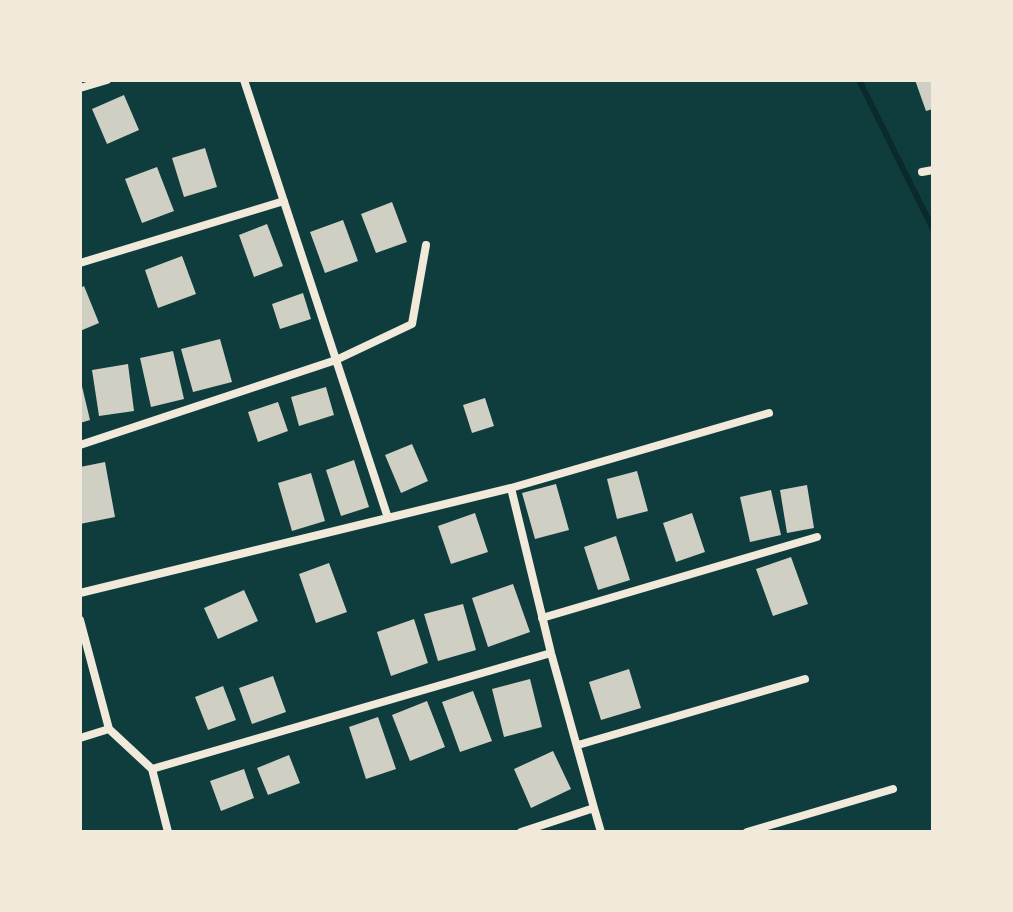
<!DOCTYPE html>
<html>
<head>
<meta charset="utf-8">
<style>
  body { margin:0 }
  #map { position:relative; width:1013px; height:912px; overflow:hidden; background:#0f3d3e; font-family:"Public Sans",sans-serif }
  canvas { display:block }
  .frame { position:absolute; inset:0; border:82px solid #f1e9da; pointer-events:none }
</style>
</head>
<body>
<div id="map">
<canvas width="1013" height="912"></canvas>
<div class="frame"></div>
</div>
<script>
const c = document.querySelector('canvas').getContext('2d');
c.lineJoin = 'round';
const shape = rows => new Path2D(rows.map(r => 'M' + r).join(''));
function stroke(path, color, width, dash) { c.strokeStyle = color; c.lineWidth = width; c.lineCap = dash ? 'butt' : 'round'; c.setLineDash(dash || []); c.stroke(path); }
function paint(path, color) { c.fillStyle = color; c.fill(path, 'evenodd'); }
stroke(shape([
  [859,80,933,229]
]), '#0a2a2b', 6);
paint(shape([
  [915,80,933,80,933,109,926,111],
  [124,95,139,130,107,144,92,109],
  [205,148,217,187,184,197,172,158],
  [157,167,174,211,142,223,125,179],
  [392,202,407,242,376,253,361,214],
  [343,220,358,261,325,273,310,232],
  [267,224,283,266,254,277,239,235],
  [182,256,196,294,158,308,145,270],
  [84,286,99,323,80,331,80,288],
  [303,293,311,319,280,329,272,304],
  [220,339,232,382,193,392,181,349],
  [173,351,184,399,151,407,140,358],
  [128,364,134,411,99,416,92,370],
  [80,378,90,420,80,423],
  [326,387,334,415,299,426,291,397],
  [485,398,494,426,472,433,463,405],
  [278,402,288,431,258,442,248,412],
  [412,444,428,481,401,493,385,455],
  [354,460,369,507,341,516,326,470],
  [105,462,115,517,80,524,80,467],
  [637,471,648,511,617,519,607,479],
  [311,473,325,521,292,531,278,483],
  [556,484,569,530,535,539,522,493],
  [807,485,814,528,787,533,780,490],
  [771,490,781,535,750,542,740,497],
  [475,513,488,552,451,564,438,526],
  [692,513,705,552,676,562,663,523],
  [616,536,630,580,598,590,584,547],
  [791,557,808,604,773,616,756,569],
  [329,563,347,612,316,623,299,574],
  [513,584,530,632,488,647,472,598],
  [244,590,258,621,218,639,204,608],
  [463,604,476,650,438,661,424,614],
  [414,619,428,663,391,676,377,632],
  [629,669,641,708,601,720,589,682],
  [273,676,286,712,252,724,239,688],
  [530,679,542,727,504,737,492,689],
  [223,686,236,720,208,730,195,697],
  [473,691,492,741,460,752,442,702],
  [427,701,445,747,410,761,392,715],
  [378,717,396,769,366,779,349,727],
  [553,751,571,789,531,808,514,769],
  [289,755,300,783,268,795,257,768],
  [244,769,254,798,221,811,210,781]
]), '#cfcfc3');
stroke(shape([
  [244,80,388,518],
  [80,88,107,80],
  [922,172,933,170],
  [80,263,284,201],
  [80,445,336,360,412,324,426,245],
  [511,488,551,653,594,808,521,832],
  [80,593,511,488,769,413],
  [542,618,817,537],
  [80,620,109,729,80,738],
  [109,729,152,769,551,653],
  [578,745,805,679],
  [152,769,168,832],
  [594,808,601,832],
  [747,832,893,789]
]), '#f1e9da', 8);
</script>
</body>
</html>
